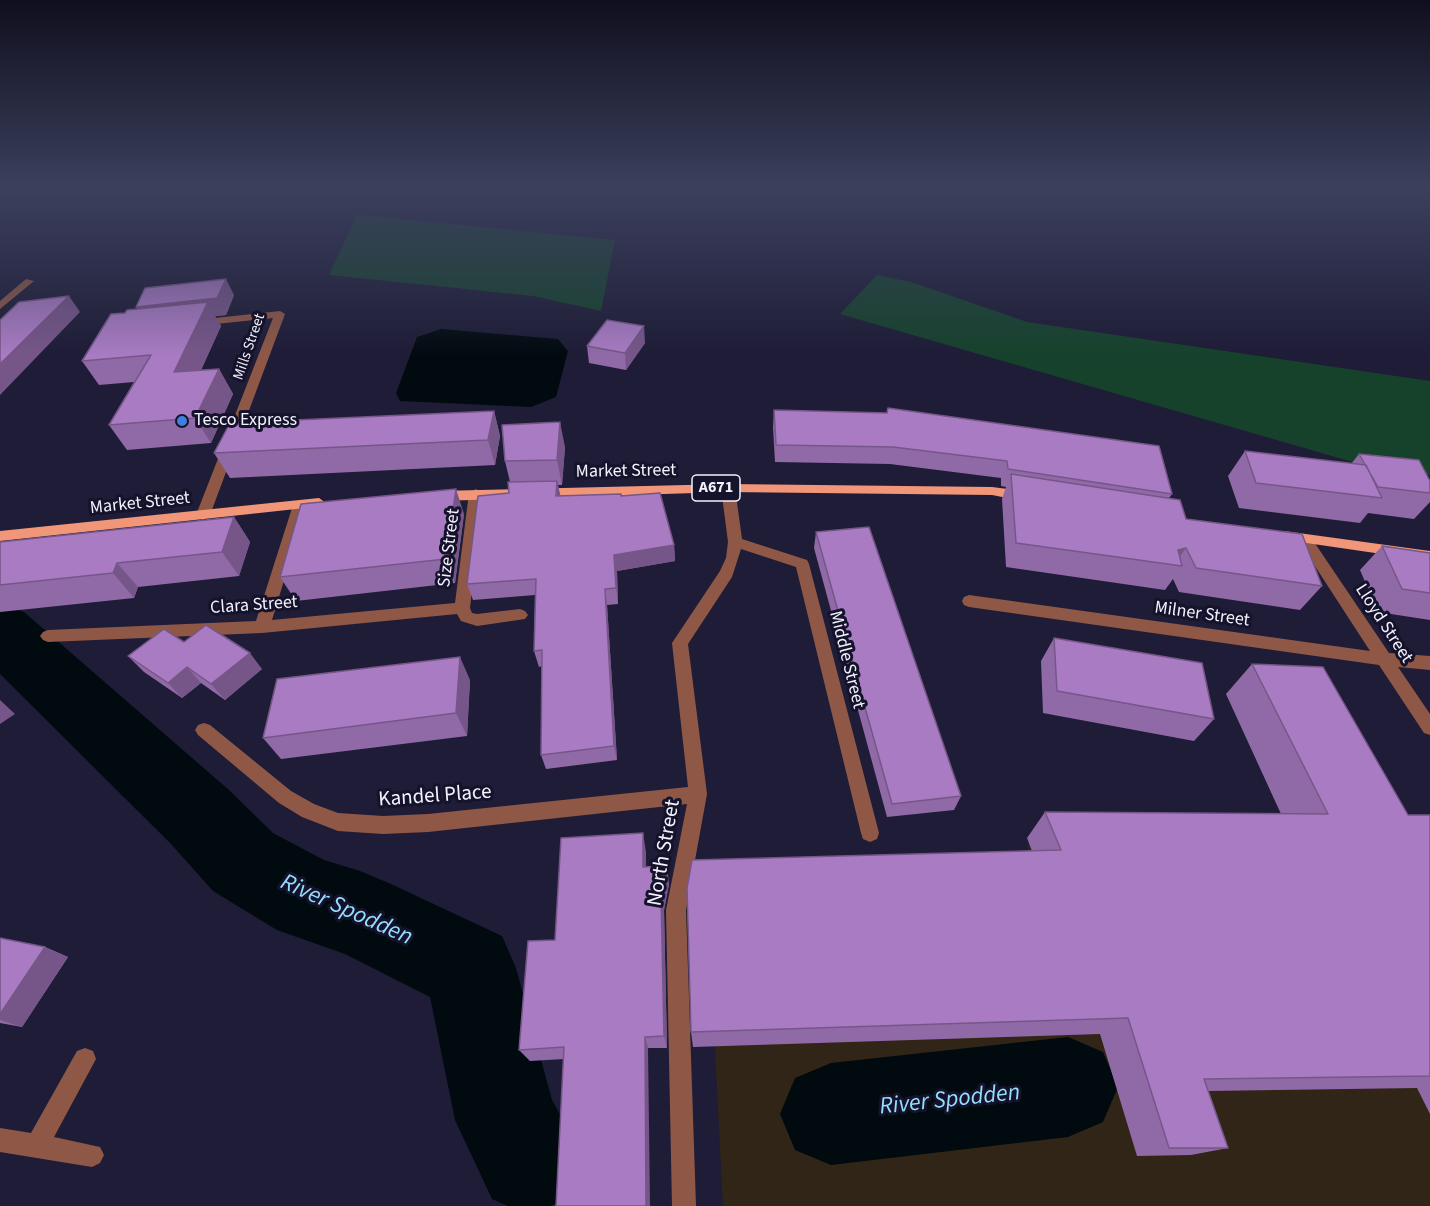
<!DOCTYPE html>
<html>
<head>
<meta charset="utf-8">
<style>
  body { margin:0 }
  canvas { display:block; background:#1e1c36 }
</style>
</head>
<body>
<canvas width="1430" height="1206"></canvas>
<script>
const c = document.querySelector('canvas').getContext('2d');
c.lineJoin = 'round';
function paint(path, color) { c.fillStyle = color; c.fill(path, 'evenodd'); }
const shape = rows => new Path2D(rows.map(r => 'M' + r).join(''));
function stroke(path, color, width, dash) { c.strokeStyle = color; c.lineWidth = width; c.lineCap = dash ? 'butt' : 'round'; c.setLineDash(dash || []); c.stroke(path); }
function drawText(font, color, halo, rows, align = 'center') {
  c.font = font + ' "Source Sans 3",sans-serif'; c.lineWidth = 6; c.setLineDash([]); c.textBaseline = 'middle'; c.strokeStyle = halo; c.fillStyle = color; for (const [text, x, y, turn = 0] of rows) {
    c.save(); c.translate(x, y); c.rotate((+turn || 0) * Math.PI / 180); c.textAlign = isNaN(turn) ? turn : align; if (halo) c.strokeText(text, 0, 0); c.fillText(text, 0, 0); c.restore();
  }
}
paint(shape([
  [1037,844,1430,849,1430,1206,723,1206,706,875,1033,862,1027,845]
]), '#302516');
paint(shape([
  [357,215,615,240,601,311,533,296,329,275],
  [877,275,911,282,1027,322,1430,381,1430,475,1384,471,840,314]
]), '#16422c');
paint(shape([
  [441,329,558,339,568,351,556,397,531,407,400,401,396,393,417,337]
]), '#010a0f');
paint(shape([
  [0,604,24,612,229,790,273,833,324,860,360,871,391,884,502,936,516,968,552,1100,566,1125,582,1162,566,1199,550,1206,508,1206,492,1199,455,1120,430,997,345,954,277,930,213,891,171,844,0,674,0,604],
  [1068,1037,1103,1052,1118,1087,1103,1122,1068,1137,831,1165,795,1150,780,1114,795,1078,831,1063,1068,1037]
]), '#010a0f');
paint(shape([
  [26,279,34,281,0,309,0,301,26,279],
  [280,311,285,314,210,515,203,520,198,518,196,515,273,318,197,326,192,323,197,320,280,311],
  [728,484,735,488,742,539,807,560,809,564,879,833,877,839,870,842,863,839,861,833,796,567,741,549,732,577,688,644,707,794,686,910,696,1206,672,1206,666,910,687,804,428,832,383,834,338,831,302,817,279,803,198,735,195,730,198,725,204,723,210,725,291,791,314,804,338,813,383,816,428,814,688,787,672,643,720,571,726,558,728,542,721,488,728,484],
  [476,489,483,493,470,608,472,613,477,614,520,609,525,611,528,615,525,619,477,626,461,621,457,614,262,633,48,642,43,640,40,636,43,632,48,630,256,621,293,505,300,500,307,505,272,620,455,603,469,493,476,489],
  [1305,535,1310,536,1389,653,1430,656,1430,670,1398,667,1430,714,1430,735,1424,733,1379,665,969,607,964,605,962,601,964,597,969,595,1370,651,1298,540,1305,535],
  [85,1048,93,1051,96,1059,54,1137,100,1147,104,1155,100,1163,92,1167,0,1152,0,1128,31,1133,77,1051,85,1048]
]), '#8f5846');
paint(shape([
  [728,484,992,487,1023,491,1030,496,1023,501,992,495,728,492,439,501,432,496,439,491,728,484],
  [319,498,326,503,324,506,0,541,0,531,319,498],
  [1284,531,1430,551,1430,561,1279,539,1277,536,1279,533,1284,531]
]), '#f19679');
paint(shape([
  [234,295,226,315,215,316,221,326,201,370,219,369,233,394,211,443,127,450,109,425,134,382,99,385,82,361,125,313],
  [645,343,626,370,589,363,587,346],
  [774,410,1172,494,1169,498,1186,519,1322,586,1300,610,1179,592,1173,579,1165,590,1006,567,1002,499,1006,487,1001,486,1001,478,890,464,775,462,773,427],
  [494,411,500,436,495,465,230,478,214,453],
  [565,447,562,485,558,485,560,496,621,494,621,496,674,545,675,561,617,571,618,604,607,605,617,760,546,769,541,755,542,666,539,667,534,651,535,595,473,600,467,584,509,493,510,482,505,461],
  [1245,451,1351,464,1359,454,1430,481,1430,502,1414,519,1368,513,1360,523,1239,508,1228,476],
  [464,514,455,583,296,601,280,577],
  [234,517,250,542,239,576,138,587,134,598,0,612,0,542],
  [816,532,961,796,954,810,887,817,814,548],
  [1382,546,1430,553,1430,620,1378,612,1360,570],
  [1054,638,1214,719,1194,741,1043,713,1041,661],
  [184,642,262,669,225,700,201,683,182,698,144,672,128,656],
  [1252,664,1408,815,1430,815,1430,1114,1417,1088,1208,1091,1228,1148,1191,1155,1137,1156,1100,1034,693,1047,691,1032,1032,851,1027,838,1045,812,1281,814,1226,694],
  [470,680,467,736,281,759,263,738],
  [646,852,646,867,669,884,664,910,667,1048,648,1048,564,1059,530,1061,519,1050,555,940],
  [0,938,45,947,68,957,22,1027,0,1023]
]), '#906aa7');
paint(shape([
  [226,279,234,295,226,315,215,316,221,326,189,397,136,307],
  [69,296,80,312,0,395,0,364],
  [644,326,645,343,626,370,625,353],
  [219,369,233,394,211,443,195,418],
  [494,411,500,436,495,465,488,440],
  [560,422,565,447,562,485,557,460],
  [557,481,561,498,556,496],
  [456,489,464,514,455,583,446,559],
  [234,517,250,542,239,576,222,552],
  [674,545,675,561,617,571,618,604,616,588,614,555],
  [1186,548,1174,565,1178,550],
  [117,563,138,587,134,598,113,573],
  [605,589,607,605,617,760,614,746],
  [250,653,262,669,225,700,211,684],
  [460,657,470,680,467,736,456,713],
  [187,667,201,683,182,698,168,683],
  [0,700,15,714,0,724],
  [643,833,646,852,646,885,643,867],
  [667,866,669,884,664,910,667,1048,664,1036,661,893],
  [45,947,68,957,22,1027,0,1020,0,1014],
  [645,1037,648,1048,650,1206,646,1206]
]), '#765688');
const building = shape([
  [226,279,217,298,136,307,145,288,226,279],
  [69,296,0,364,0,320,19,302,69,296],
  [208,302,174,372,219,369,195,418,109,425,151,355,82,361,111,314,125,313,127,310,208,302],
  [607,320,644,326,625,353,587,346,607,320],
  [888,408,1159,446,1172,494,1008,469,1007,461,893,447,776,445,774,410,887,413,888,408],
  [494,411,488,440,214,453,230,423,494,411],
  [560,422,557,460,505,461,502,425,560,422],
  [1245,451,1366,465,1382,498,1256,483,1245,451],
  [1359,454,1419,460,1430,481,1430,493,1378,487,1359,454],
  [1011,474,1180,500,1186,519,1302,534,1322,586,1196,568,1186,548,1178,550,1182,566,1016,543,1011,474],
  [557,481,556,496,621,494,621,496,660,493,674,545,614,555,616,588,605,589,614,746,541,755,542,650,534,651,536,579,467,584,478,496,509,493,508,482,557,481],
  [456,489,446,559,280,577,301,504,456,489],
  [234,517,222,552,117,563,113,573,0,585,0,542,234,517],
  [869,527,961,796,892,804,816,532,869,527],
  [1382,546,1430,553,1430,593,1402,589,1382,546],
  [206,625,250,653,211,684,187,667,168,683,128,656,164,629,184,642,206,625],
  [1054,638,1202,663,1214,719,1057,691,1054,638],
  [460,657,456,713,263,738,277,679,460,657],
  [1252,664,1323,667,1408,815,1430,815,1430,1076,1204,1079,1228,1148,1169,1148,1128,1018,691,1032,687,888,692,860,1061,850,1045,812,1328,814,1252,664],
  [643,833,643,867,667,866,661,893,664,1036,645,1037,646,1206,556,1206,564,1047,519,1050,528,941,555,940,561,838,643,833],
  [0,938,45,947,0,1014,0,938]
]);
paint(building, '#a87bc2');
stroke(building, '#765688', 1.5);
const sky = c.createLinearGradient(0, 0, 0, 356);
sky.addColorStop(0, '#100f1e');
sky.addColorStop(0.53, '#3b405d');
sky.addColorStop(1, '#3b405d00');
c.fillStyle = sky;
c.fillRect(0, 0, 1430, 356);
for (const [x, y, r, color] of [
  [182,421,6,"#3f7fe0"]
]) { const dot = new Path2D(); dot.arc(x, y, r, 0, 2 * Math.PI); c.fillStyle = color; c.fill(dot); stroke(dot, '#15122b', 2); }
drawText('15px', '#f2f1fc', '#15122b', [
  ["Mills Street",250,347,-71]
]);
for (const [x, y, w] of [
  [716,488,48]
]) { const box = new Path2D(); box.roundRect(x - w / 2, y - 13, w, 26, 4.5); c.fillStyle = '#15122b'; c.fill(box); stroke(box, '#f2f1fc', 1.5); }
drawText('bold 16px', '#f2f1fc', null, [
  ["A671",716,488]
]);
drawText('18px', '#f2f1fc', '#15122b', [
  ["Tesco Express",194,421]
], 'left');
drawText('18px', '#f2f1fc', '#15122b', [
  ["Market Street",626,472,-1],
  ["Market Street",140,504,-6],
  ["Size Street",450,548,-83],
  ["Clara Street",254,606,-4],
  ["Milner Street",1202,615,8],
  ["Lloyd Street",1383,624,57],
  ["Middle Street",846,660,76]
]);
drawText('21px', '#f2f1fc', '#15122b', [
  ["Kandel Place",435,797,-4],
  ["North Street",665,853,-80]
]);
drawText('italic 24px', '#94dfff', '#15122b', [
  ["River Spodden",346,911,24],
  ["River Spodden",950,1101,-6]
]);
</script>
</body>
</html>
